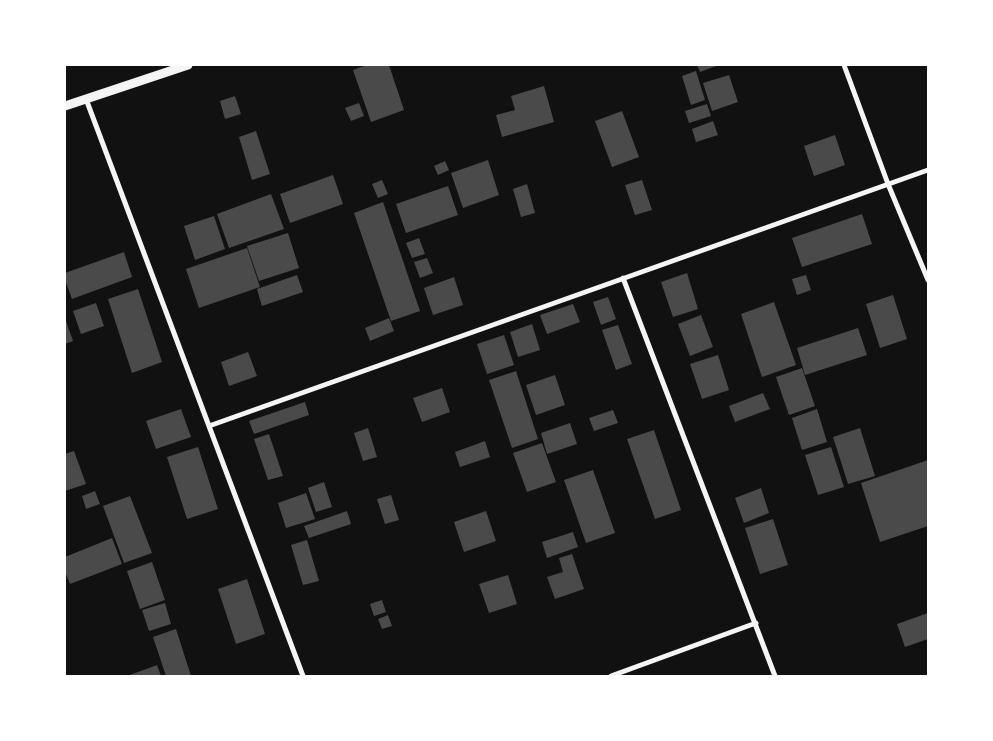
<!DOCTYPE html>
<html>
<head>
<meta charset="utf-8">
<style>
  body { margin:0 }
  #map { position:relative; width:993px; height:741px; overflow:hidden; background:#111; font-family:"Nunito Sans",sans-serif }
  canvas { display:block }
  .frame { position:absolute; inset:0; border:66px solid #fff; pointer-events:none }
</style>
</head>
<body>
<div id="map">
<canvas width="993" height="741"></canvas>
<div class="frame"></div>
</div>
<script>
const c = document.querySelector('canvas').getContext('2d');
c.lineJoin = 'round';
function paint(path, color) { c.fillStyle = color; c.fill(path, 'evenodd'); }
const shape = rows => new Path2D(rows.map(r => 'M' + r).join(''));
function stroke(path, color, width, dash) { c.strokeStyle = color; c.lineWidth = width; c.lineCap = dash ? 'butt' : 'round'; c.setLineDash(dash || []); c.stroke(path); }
paint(shape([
  [367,65,389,65,404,110,371,122,353,70],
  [697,65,719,65,700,72],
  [696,71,705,100,691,105,682,76],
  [729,75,738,102,712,111,703,83],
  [544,86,554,122,502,137,496,115,515,110,511,96],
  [235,96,241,114,225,119,220,101],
  [359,103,364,116,351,121,345,108],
  [707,104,711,116,689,123,685,111],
  [622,111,639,157,612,167,595,121],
  [713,121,718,135,696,142,692,129],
  [256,131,270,174,252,180,239,137],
  [835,135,845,165,814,176,804,146],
  [488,160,499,195,463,208,451,173],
  [445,161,449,170,438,175,434,166],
  [333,175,343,204,290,223,280,194],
  [382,180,388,194,378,198,372,184],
  [642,180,652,210,635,215,625,185],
  [527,184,535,213,521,217,513,189],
  [448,186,458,215,406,233,396,204],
  [271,194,284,229,229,248,217,214],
  [383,202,420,311,391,321,354,213],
  [862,214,872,244,802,267,792,238],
  [214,216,225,249,195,260,184,226],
  [288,233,299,268,259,281,247,246],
  [419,238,425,254,412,258,406,243],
  [247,248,260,287,199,308,186,269],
  [124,252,132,277,72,299,65,280,65,273],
  [427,258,433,273,420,278,414,262],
  [687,273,698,309,673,317,661,282],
  [297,275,303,292,262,306,257,289],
  [806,275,811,290,797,295,792,279],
  [454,277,463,305,433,315,424,288],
  [138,289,162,362,132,373,108,299],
  [893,295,907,339,880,348,866,304],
  [608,297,616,319,601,325,593,302],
  [774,302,796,365,762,377,741,314],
  [96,303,104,326,81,334,73,311],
  [573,304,580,322,547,334,540,315],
  [701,315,713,347,690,356,678,324],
  [65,318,73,341,65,344],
  [389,318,394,331,370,341,365,328],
  [532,324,540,350,518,357,510,332],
  [618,325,632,364,616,370,602,330],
  [858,328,867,355,805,375,797,348],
  [504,335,514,365,487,374,477,344],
  [248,352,257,376,229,386,221,362],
  [718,355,729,390,702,399,690,364],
  [802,368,815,406,789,415,776,377],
  [516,371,538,439,512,448,489,380],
  [555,375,565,405,536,415,526,385],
  [442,388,450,412,422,422,413,398],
  [763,393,770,409,735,422,729,406],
  [305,402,309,415,254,434,249,421],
  [181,409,191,437,156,449,146,421],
  [817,409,827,442,802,450,792,418],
  [613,410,618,423,594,431,589,418],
  [570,423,577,444,547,454,541,433],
  [368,428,377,457,363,461,354,433],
  [860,428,875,476,848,484,833,437],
  [654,430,681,510,655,519,627,439],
  [269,434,283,476,268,480,254,439],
  [485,441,490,457,460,467,455,452],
  [542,443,556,482,527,492,513,453],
  [198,447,218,509,187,519,167,457],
  [831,447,844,487,818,495,805,455],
  [74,451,86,484,65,491,65,454],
  [928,460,928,526,880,542,861,483],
  [593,470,615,533,586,543,564,480],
  [324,482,332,507,316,512,308,488],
  [761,488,769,513,744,523,735,498],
  [95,491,100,504,86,509,82,496],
  [306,493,315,519,286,528,278,503],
  [391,495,399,520,385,524,377,499],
  [130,496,152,553,124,563,103,506],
  [347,511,351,524,309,538,304,526],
  [486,511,496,541,464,552,454,522],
  [773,519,788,565,760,574,745,528],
  [573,532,578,547,547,558,542,542],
  [112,538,122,564,70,584,65,572,65,557],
  [307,540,319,581,303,585,291,545],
  [572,554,584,589,555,599,547,577,563,572,559,558],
  [152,562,165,600,140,609,127,571],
  [508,575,517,604,489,613,479,584],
  [247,579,265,634,236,644,218,589],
  [382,600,386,612,374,616,370,604],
  [165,603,171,624,149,631,142,610],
  [928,613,928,639,905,647,897,624],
  [388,615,392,626,382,629,378,619],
  [176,629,191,676,166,676,153,637],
  [157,665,161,676,127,676]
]), '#4a4a4a');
stroke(shape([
  [844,65,888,184,928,280],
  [86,99,303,676],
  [623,278,775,676],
  [209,426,928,170],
  [611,676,756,623]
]), '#f5f5f5', 5);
stroke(shape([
  [65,106,188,65]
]), '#f5f5f5', 9);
</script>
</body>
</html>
